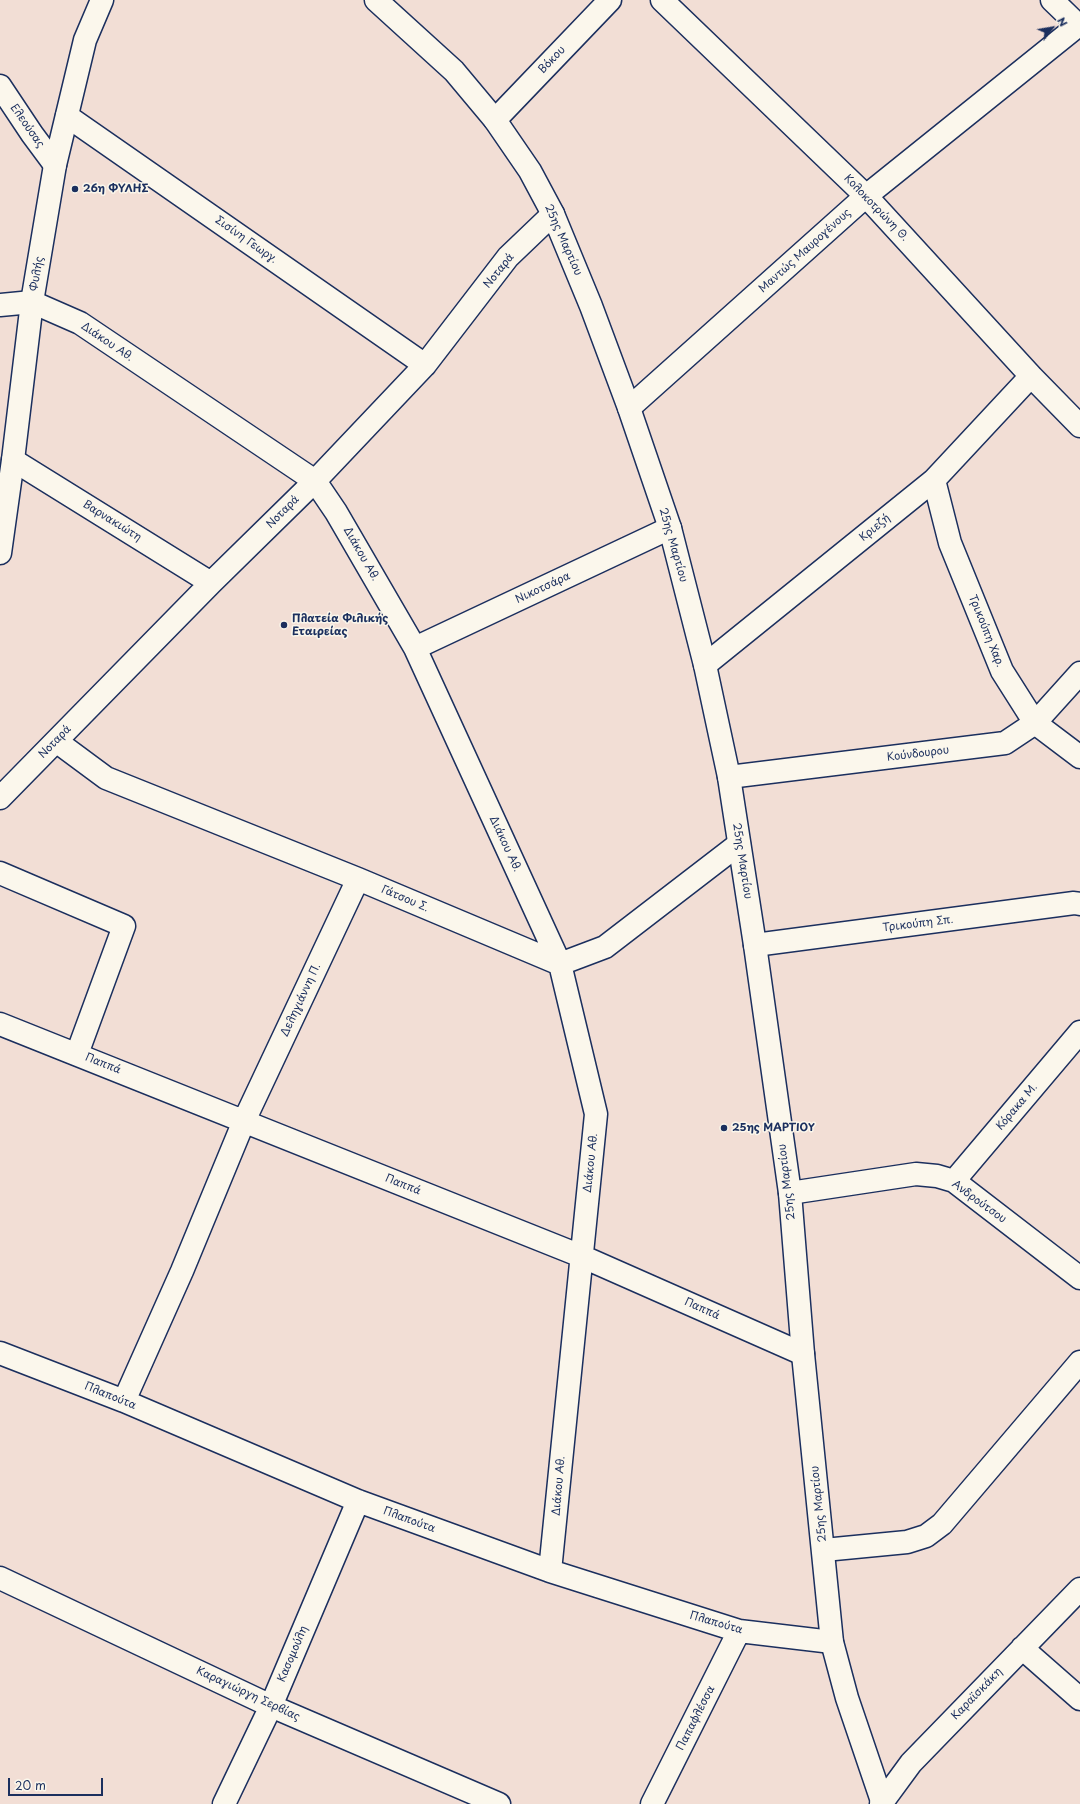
<!DOCTYPE html>
<html>
<head>
<meta charset="utf-8">
<style>
  body { margin:0 }
  #map { position:relative; width:1080px; height:1804px; overflow:hidden; background:#f2ded5; font-family:"Playpen Sans",sans-serif }
  canvas { display:block }
  .north { position:absolute; left:1032px; top:8px; width:40px; height:40px; -webkit-text-stroke:3px #fbf7ec; paint-order:stroke; rotate:59deg; font-size:11px; font-weight:700; line-height:16px; text-align:center; color:#1b2f5e }
  .north::after { content:''; display:block; margin:auto; width:14px; height:18px; background:#1b2f5e; clip-path:polygon(50% 0,100% 100%,50% 72%,0 100%) }
  .scale { position:absolute; left:8px; top:1778px; width:95px; height:18px; box-sizing:border-box; border:2px solid #1b2f5e; border-top:0; padding-left:5px; font-size:12px; line-height:14px; white-space:nowrap; color:#1b2f5e; -webkit-text-stroke:3px #fbf7ec; paint-order:stroke }
</style>
</head>
<body>
<div id="map">
<canvas width="1080" height="1804"></canvas>
<div class="north">N</div>
<div class="scale">20 m</div>
</div>
<script>
const c = document.querySelector('canvas').getContext('2d');
c.lineJoin = 'round';
const shape = rows => new Path2D(rows.map(r => 'M' + r).join(''));
function stroke(path, color, width, dash) { c.strokeStyle = color; c.lineWidth = width; c.lineCap = dash ? 'butt' : 'round'; c.setLineDash(dash || []); c.stroke(path); }
function drawText(font, color, halo, rows, align = 'center') {
  c.font = font + ' "Playpen Sans",sans-serif'; c.lineWidth = 3; c.setLineDash([]); c.textBaseline = 'middle'; c.strokeStyle = halo; c.fillStyle = color; for (const [text, x, y, turn = 0] of rows) {
    c.save(); c.translate(x, y); c.rotate((+turn || 0) * Math.PI / 180); c.textAlign = isNaN(turn) ? turn : align; if (halo) c.strokeText(text, 0, 0); c.fillText(text, 0, 0); c.restore();
  }
}
const minor = shape([
  [662,0,866,196,1031,376,1080,426],
  [1052,0,1080,27],
  [0,86,32,134,55,165],
  [67,116,425,365],
  [495,120,610,0],
  [0,305,32,302,80,323,315,481,336,512,415,648,560,964,596,1114,550,1571],
  [629,408,866,196,1080,24],
  [13,460,211,583],
  [934,480,950,543,1002,671,1035,723,1080,757],
  [415,648,670,528],
  [705,665,934,480,1031,376],
  [56,741,106,778,358,879,560,964,605,947,739,844],
  [729,777,1005,743,1035,723,1080,673],
  [0,798,211,583,315,481,425,365,508,257,553,214],
  [0,873,124,926,77,1054],
  [755,945,1074,903,1080,904],
  [0,1024,581,1256,803,1354],
  [954,1181,1080,1032],
  [790,1193,916,1174,937,1176,954,1181,1080,1278],
  [0,1353,124,1401,358,1501,550,1571,739,1631,832,1642],
  [124,1401,182,1271,244,1121,358,879],
  [824,1550,907,1542,926,1536,942,1524,1080,1362],
  [0,1578,271,1706,499,1804],
  [1022,1648,1080,1699],
  [224,1804,271,1706,358,1501],
  [652,1804,739,1631],
  [881,1804,911,1763,1080,1589]
]);
const major = shape([
  [376,0,454,71,495,120,530,171,553,214,591,306,629,408,670,528,705,665,729,777,755,945,790,1193,803,1354,832,1642,847,1698,883,1804],
  [0,553,13,460,32,302,55,165,85,40,102,0]
]);
stroke(minor, '#1b2f5e', 25);
stroke(major, '#1b2f5e', 25);
stroke(minor, '#fbf7ec', 22);
stroke(major, '#fbf7ec', 22);
for (const [x, y, r, color] of [
  [75,189,4,"#1b2f5e"],
  [284,625,4,"#1b2f5e"],
  [724,1128,4,"#1b2f5e"]
]) { const dot = new Path2D(); dot.arc(x, y, r, 0, 2 * Math.PI); c.fillStyle = color; c.fill(dot); stroke(dot, '#fbf7ec', 1.5); }
drawText('11px', '#1b2f5e', '#fbf7ec', [
  ["Βόκου",552,60,-46],
  ["Ελεούσας",27,126,55],
  ["Κολοκοτρώνη Θ.",876,208,46],
  ["Σισίνη Γεωργ.",246,240,35],
  ["25ης Μαρτίου",563,240,66],
  ["Μαντώς Μαυρογένους",805,251,-42],
  ["Νοταρά",499,271,-51],
  ["Φυλής",37,274,-80],
  ["Διάκου Αθ.",107,342,34],
  ["Νοταρά",283,512,-45],
  ["Βαρνακιώτη",112,521,32],
  ["Κριεζή",875,528,-39],
  ["25ης Μαρτίου",673,545,74],
  ["Διάκου Αθ.",361,554,60],
  ["Νικοτσάρα",543,588,-25],
  ["Τρικούπη Χαρ.",986,631,68],
  ["Νοταρά",55,742,-46],
  ["Κούνδουρου",918,754,-7],
  ["Διάκου Αθ.",505,844,65],
  ["25ης Μαρτίου",742,861,81],
  ["Γάτσου Σ.",405,899,23],
  ["Τρικούπη Σπ.",918,924,-7],
  ["Δεληγιάννη Π.",301,1000,-65],
  ["Παππά",103,1064,22],
  ["Κόρακα Μ.",1017,1107,-50],
  ["Διάκου Αθ.",591,1163,-84],
  ["25ης Μαρτίου",787,1182,-97],
  ["Παππά",403,1185,22],
  ["Ανδρούτσου",979,1202,36],
  ["Παππά",702,1309,24],
  ["Πλαπούτα",110,1396,22],
  ["Διάκου Αθ.",559,1486,-85],
  ["25ης Μαρτίου",819,1504,-96],
  ["Πλαπούτα",409,1520,20],
  ["Πλαπούτα",716,1623,16],
  ["Κασομούλη",293,1654,-67],
  ["Καραγιώργη Σερβίας",248,1694,25],
  ["Καραϊσκάκη",977,1694,-46],
  ["Παπαφλέσσα",696,1718,-63]
]);
drawText('bold 11px', '#1b2f5e', '#fbf7ec', [
  ["26η ΦΥΛΗΣ",83,189],
  ["Πλατεία Φιλικής",292,619],
  ["Εταιρείας",292,632],
  ["25ης ΜΑΡΤΙΟΥ",732,1128]
], 'left');
</script>
</body>
</html>
